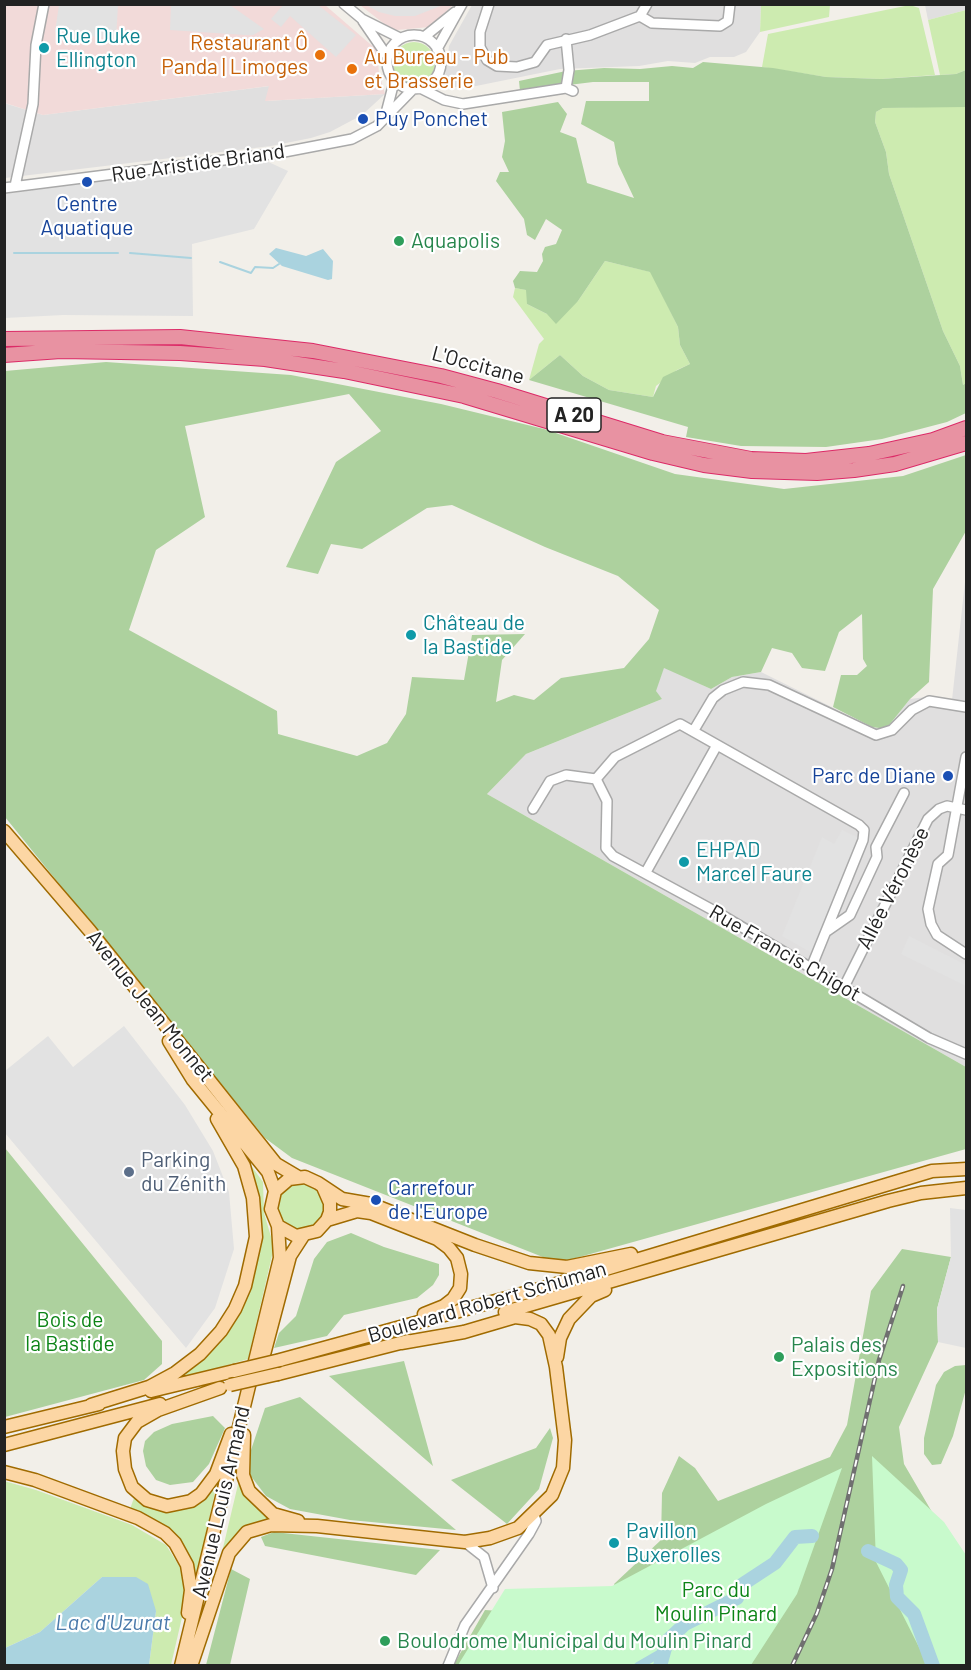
<!DOCTYPE html>
<html>
<head>
<meta charset="utf-8">
<style>
  body { margin:0 }
  #map { position:relative; width:971px; height:1670px; overflow:hidden; background:#f2efe9; font-family:Barlow,sans-serif }
  canvas { display:block }
  .frame { position:absolute; inset:0; border:6px solid #222; pointer-events:none }
</style>
</head>
<body>
<div id="map">
<canvas width="971" height="1670"></canvas>
<div class="frame"></div>
</div>
<script>
const c = document.querySelector('canvas').getContext('2d');
c.lineJoin = 'round';
function paint(path, color) { c.fillStyle = color; c.fill(path, 'evenodd'); }
const shape = rows => new Path2D(rows.map(r => 'M' + r).join(''));
function stroke(path, color, width, dash) { c.strokeStyle = color; c.lineWidth = width; c.lineCap = dash ? 'butt' : 'round'; c.setLineDash(dash || []); c.stroke(path); }
function drawText(font, color, halo, rows, align = 'center') {
  c.font = font + ' Barlow,sans-serif'; c.lineWidth = 4.5; c.setLineDash([]); c.textBaseline = 'middle'; c.strokeStyle = halo; c.fillStyle = color; for (const [text, x, y, turn = 0] of rows) {
    c.save(); c.translate(x, y); c.rotate((+turn || 0) * Math.PI / 180); c.textAlign = isNaN(turn) ? turn : align; if (halo) c.strokeText(text, 0, 0); c.fillText(text, 0, 0); c.restore();
  }
}
paint(shape([
  [472,5,761,5,760,32,746,52,734,57,710,57,695,63,668,61,639,66,560,69,471,87,451,87,445,77,449,46],
  [925,5,966,5,966,10,928,20],
  [270,86,266,101,385,94,362,115,330,132,311,138,271,146,5,178,4,103,43,115],
  [966,573,966,1067,487,794,526,754,662,699,655,692,664,667,711,689,732,677,761,672,872,727,886,729,910,699,934,696,952,700]
]), '#e0dfdf');
paint(shape([
  [4,5,325,5,377,50,379,73,385,94,265,101,269,86,43,115,5,103],
  [360,5,453,5,430,27,397,30,387,26]
]), '#f2dad9');
paint(shape([
  [761,5,830,5,829,17,760,32],
  [910,5,919,8,935,75,881,79,826,77,762,67,768,34],
  [966,10,966,70,956,74,940,75,928,20],
  '393 63a21 21 0 1 1 42 0a21 21 0 1 1-42 0Z',
  [917,107,966,107,966,383,963,385,960,366,943,331,889,174,886,152,875,122,876,112,883,108],
  [605,261,651,272,678,327,680,345,690,364,677,370,656,386,653,397,609,390,583,376,560,355,529,380,539,344,544,339,513,297,515,288,527,290,527,304,547,314,578,301],
  [239,1149,263,1182,264,1213,274,1247,248,1359,173,1381,248,1291,258,1258,260,1229],
  '278 1207a23 23 0 1 1 46 0a23 23 0 1 1-46 0Z',
  [240,1476,280,1521,256,1524,218,1569],
  [4,1481,36,1490,132,1525,166,1545,183,1572,186,1600,171,1665,149,1665,156,1611,102,1577,40,1632,5,1648],
  [217,1483,195,1583,184,1551,129,1512,135,1495,167,1509]
]), '#cdebb0');
paint(shape([
  [703,62,773,68,826,77,881,79,956,74,966,70,966,107,883,108,876,112,875,122,886,152,889,174,943,331,960,366,963,385,966,383,966,413,947,422,882,439,826,447,741,446,686,437,688,427,529,380,560,355,583,376,609,390,653,397,663,377,690,364,680,345,678,327,650,272,605,261,578,301,556,324,547,314,527,304,526,290,515,288,513,281,520,271,537,272,543,261,542,254,545,247,556,244,562,230,546,219,535,240,527,235,524,219,496,181,500,172,509,172,502,157,505,141,502,112,558,102,567,114,560,132,576,138,587,183,634,198,618,164,614,142,581,124,586,101,649,101,649,82,593,82,520,91,519,81,566,71,604,68,640,69,672,66,693,68],
  [106,362,291,375,441,404,544,429,675,474,784,489,903,476,966,455,966,531,933,589,929,682,910,699,886,729,872,727,833,707,841,675,857,675,867,666,863,659,862,614,839,632,825,671,802,668,792,653,772,648,761,672,732,677,711,689,664,668,656,691,662,699,526,754,487,794,966,1067,966,1149,558,1263,292,1158,265,1138,5,817,5,371],
  [349,394,381,431,336,462,286,567,318,574,331,544,362,549,427,508,452,505,545,547,618,576,659,610,649,639,624,668,561,678,534,700,514,695,496,702,502,660,525,634,472,635,464,680,412,677,406,714,387,743,357,756,278,734,277,711,129,630,156,550,205,517,185,426],
  [5,1148,162,1341,162,1364,144,1380,5,1417],
  [351,1233,384,1247,439,1264,439,1275,433,1285,417,1298,344,1315,327,1336,274,1348,279,1333,296,1316,314,1259,327,1242],
  [902,1249,951,1257,937,1309,938,1342,899,1427,904,1464,932,1512,966,1665,453,1666,485,1610,530,1613,636,1634,614,1584,661,1540,662,1493,679,1456,695,1468,718,1501,830,1457,847,1425,871,1291],
  [404,1361,433,1466,329,1376],
  [966,1365,966,1389,953,1436,941,1464,932,1465,924,1454,924,1438,936,1385,944,1372,955,1366],
  [300,1397,456,1530,350,1520,290,1509,266,1496,250,1475,250,1453,265,1408],
  [213,1416,225,1428,209,1464,193,1482,170,1485,156,1480,146,1466,143,1451,145,1441,154,1432,172,1424],
  [550,1428,553,1438,539,1489,507,1524,451,1480,536,1448],
  [274,1532,440,1550,416,1575,265,1546,261,1537],
  [231,1569,250,1579,230,1665,206,1665]
]), '#add19e');
paint(shape([
  [872,1456,944,1522,966,1555,966,1665,928,1665,876,1562],
  [842,1468,797,1594,751,1665,458,1665,505,1589,612,1586,766,1504]
]), '#c8facc');
paint(shape([
  [59,5,118,5,116,39,55,32],
  [171,5,230,5,264,29,253,35,245,35,170,30],
  [283,5,318,5,356,35,336,57,290,16,281,27,271,19],
  [366,5,443,5,415,16,395,16,379,12],
  [262,159,288,171,254,229,192,244,193,316,63,315,5,318,4,194],
  [842,830,859,838,812,953,782,936,822,837,834,844],
  [909,936,966,965,966,986,901,954],
  [124,1026,185,1105,213,1151,229,1192,234,1249,215,1308,186,1348,5,1133,5,1071,48,1036,73,1067],
  [950,1208,966,1210,966,1348,938,1342,937,1309,951,1257]
]), '#e2e2e2');
paint(shape([
  [276,248,306,256,323,249,333,261,332,279,328,280,282,266,269,254],
  [102,1577,136,1577,148,1584,156,1611,149,1665,5,1665,5,1648,40,1632]
]), '#aad3df');
stroke(shape([
  [14,253,118,253],
  [130,253,191,258],
  [4,254,5,254],
  [220,262,251,273,255,267,273,268,279,264]
]), '#aad3df', 2);
stroke(shape([
  [638,1666,664,1651]
]), '#aad3df', 8);
stroke(shape([
  [868,1551,896,1564,901,1570,896,1585,897,1597,914,1614,933,1666],
  [660,1666,667,1641,685,1624,737,1598,743,1584,775,1563,795,1537,812,1536]
]), '#aad3df', 14);
const minor = shape([
  [344,4,362,19,400,38],
  [489,4,480,32,480,47,487,60,497,66,517,67,535,62,547,45,590,35,640,16],
  [647,4,640,16,652,23,720,26,728,21,730,4],
  [363,21,387,56],
  '387 62a27 27 0 1 1 54 0a27 27 0 1 1-54 0Z',
  [424,37,455,12],
  [437,49,462,4],
  [566,88,569,70,566,39],
  [422,89,444,100,463,104,566,88,573,91],
  [385,117,394,82],
  [15,186,33,104,36,45,44,4],
  [4,188,279,153,352,139,377,126,412,90],
  [694,730,713,698,723,690,743,682,769,685,876,735,892,730,912,710,929,701,966,707],
  [966,757,948,855,938,864,928,909,931,924,937,935,966,954],
  [596,779,615,757,680,724,859,825,864,830,863,840,811,968],
  [533,809,550,781,566,775,596,779,607,801,606,848,613,856,720,914,929,1038,966,1054],
  [646,872,717,745],
  [827,931,850,915,877,857,876,847,904,793],
  [844,987,928,819,939,809,947,806,966,810],
  [465,1542,484,1557,493,1588],
  [448,1666,465,1625,529,1534,536,1521,534,1515]
]);
const major = shape([
  [4,831,90,931,276,1164,298,1177],
  [169,1041,193,1080,268,1172,275,1191],
  [323,1187,330,1203,330,1212,327,1220,317,1231,296,1236,278,1226,271,1209,275,1191,289,1179,305,1177,318,1183,342,1199,371,1204,475,1245,529,1263,567,1267,631,1254],
  [327,1220,357,1211,371,1213,437,1239,449,1248,457,1258,461,1274,460,1288,453,1299,444,1306,424,1314],
  [505,1312,888,1201,921,1193,966,1188],
  [557,1357,560,1338,569,1319,591,1296,605,1290],
  [280,1360,543,1288,932,1171,966,1169],
  [262,1362,290,1256,303,1236],
  [278,1374,408,1341],
  [220,1388,158,1410,137,1422,125,1438,123,1451,125,1469,132,1487,147,1500,167,1506,191,1501,201,1494,216,1474,231,1434],
  [151,1391,234,1371],
  [91,1405,149,1387,175,1373,200,1354,221,1331,235,1309,245,1286,256,1237,253,1198,244,1166,217,1119],
  [4,1427,99,1404],
  [244,1435,243,1475,249,1491,273,1514,298,1521],
  [4,1445,160,1404],
  [4,1472,35,1480,138,1518,165,1533,175,1543,187,1565,191,1590,188,1613],
  [181,1666,280,1258,278,1226],
  [191,1666,229,1553,247,1532,271,1525,317,1526,465,1542,490,1538,518,1528,552,1495,563,1468,565,1440,556,1367,549,1335,541,1324,530,1319,515,1317,464,1332,401,1343]
]);
const highway = shape([
  [4,339,180,337,313,351,441,376,497,391,662,442,751,459,806,461,869,454,933,440,966,428],
  [4,355,61,351,180,353,265,359,344,371,464,396,653,453,704,465,752,471,817,473,854,470,895,464,966,443]
]);
stroke(minor, '#a9a9a9', 12);
stroke(major, '#a06b00', 15);
stroke(highway, '#dc2a67', 16);
stroke(minor, '#fff', 9);
stroke(major, '#fcd6a4', 12);
stroke(highway, '#e892a2', 14);
const rail = shape([
  [792,1666,817,1613,832,1569,879,1360,903,1286]
]);
stroke(rail, '#707070', 4.5);
stroke(rail, '#fff', 2, [7]);
const majorBridge = shape([
  [234,1371,280,1360],
  [230,1385,278,1374]
]);
stroke(majorBridge, '#a06b00', 15, []);
stroke(majorBridge, '#fcd6a4', 12);
for (const [x, y, r, color] of [
  [44,48,6,"#0f9aa8"],
  [320,55,6,"#e8710a"],
  [352,69,6,"#e8710a"],
  [363,119,6,"#1a4fb4"],
  [87,182,6,"#1a4fb4"],
  [399,241,6,"#2e9e5b"],
  [411,635,6,"#0f9aa8"],
  [948,776,6,"#1a4fb4"],
  [684,862,6,"#0f9aa8"],
  [129,1172,6,"#5c6f8a"],
  [376,1200,6,"#1a4fb4"],
  [779,1357,6,"#2e9e5b"],
  [614,1543,6,"#0f9aa8"],
  [385,1641,6,"#2e9e5b"]
]) { const dot = new Path2D(); dot.arc(x, y, r, 0, 2 * Math.PI); c.fillStyle = color; c.fill(dot); stroke(dot, '#fff', 2); }
for (const [x, y, w] of [
  [574,415,54]
]) { const box = new Path2D(); box.roundRect(x - w / 2, y - 17, w, 34, 4.5); c.fillStyle = '#fff'; c.fill(box); stroke(box, '#222', 1.5); }
drawText('bold 20px', '#222', null, [
  ["A 20",574,415]
]);
drawText('21px', '#0d838f', '#fff', [
  ["Rue Duke",56,36],
  ["Ellington",56,60],
  ["Château de",423,623],
  ["la Bastide",423,647],
  ["EHPAD",696,850],
  ["Marcel Faure",696,874],
  ["Pavillon",626,1531],
  ["Buxerolles",626,1555]
], 'left');
drawText('21px', '#c56008', '#fff', [
  ["Restaurant Ô",308,43],
  ["Panda | Limoges",308,67],
  ["Au Bureau - Pub",364,57,"left"],
  ["et Brasserie",364,81,"left"]
], 'right');
drawText('21px', '#164399', '#fff', [
  ["Puy Ponchet",375,119],
  ["Centre",87,204,"center"],
  ["Aquatique",87,228,"center"],
  ["Parc de Diane",936,776,"right"],
  ["Carrefour",388,1188],
  ["de l'Europe",388,1212]
], 'left');
drawText('21px', '#222', '#fff', [
  ["Rue Aristide Briand",198,163,-8],
  ["L'Occitane",478,365,15],
  ["Allée Véronèse",893,888,-63],
  ["Rue Francis Chigot",785,953,30],
  ["Avenue Jean Monnet",150,1006,51],
  ["Boulevard Robert Schuman",487,1302,-16],
  ["Avenue Louis Armand",221,1502,-77]
]);
drawText('21px', '#27864d', '#fff', [
  ["Aquapolis",411,241],
  ["Palais des",791,1345],
  ["Expositions",791,1369],
  ["Boulodrome Municipal du Moulin Pinard",397,1641]
], 'left');
drawText('21px', '#4e5e75', '#fff', [
  ["Parking",141,1160],
  ["du Zénith",141,1184]
], 'left');
drawText('21px', '#0c8416', '#fff', [
  ["Bois de",70,1320],
  ["la Bastide",70,1344],
  ["Parc du",716,1590],
  ["Moulin Pinard",716,1614]
]);
drawText('italic 22px', '#4a7aab', '#fff', [
  ["Lac d'Uzurat",113,1623]
]);
</script>
</body>
</html>
